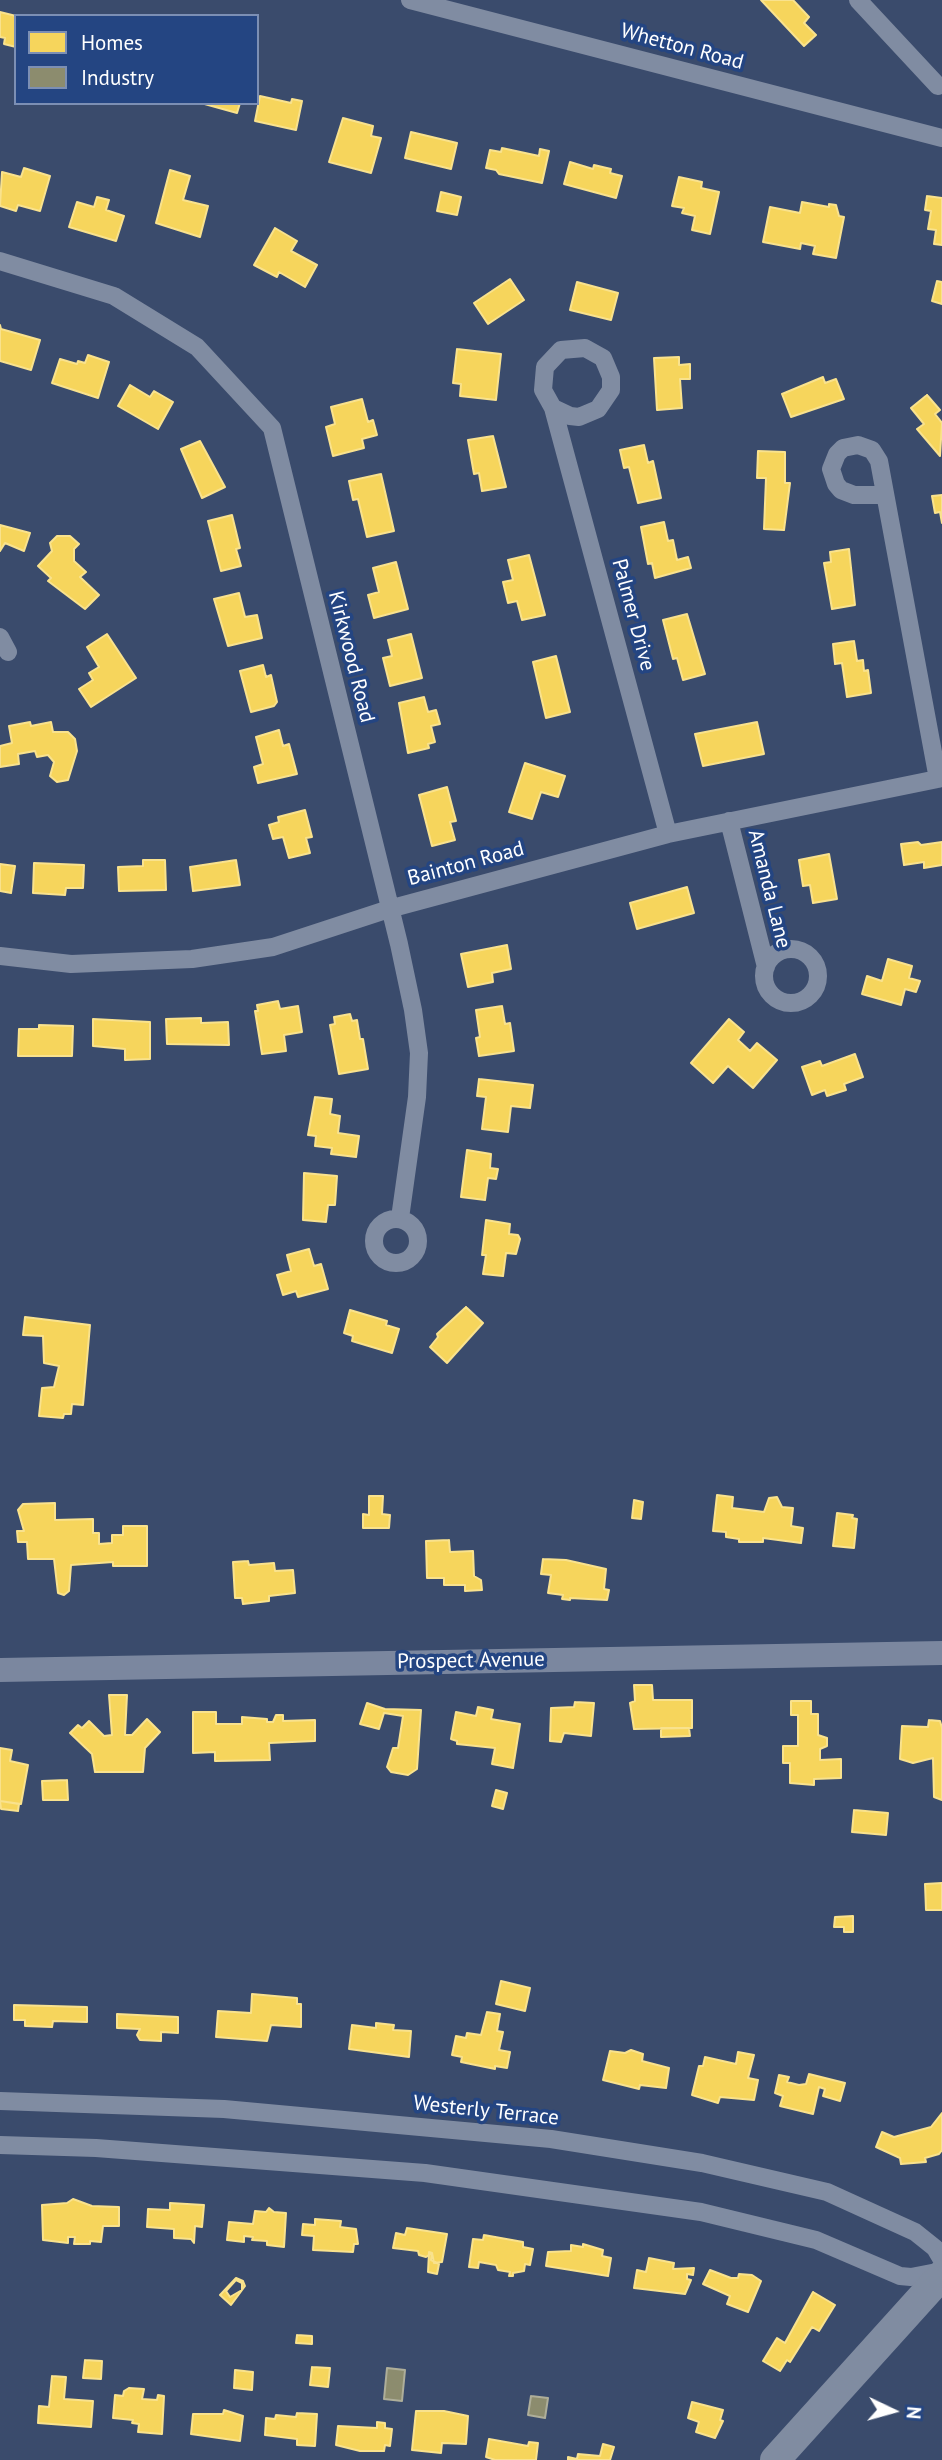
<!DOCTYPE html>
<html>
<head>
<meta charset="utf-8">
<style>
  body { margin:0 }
  #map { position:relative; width:942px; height:2460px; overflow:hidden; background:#3a4b6c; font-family:"PT Sans",sans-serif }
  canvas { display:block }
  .legend { position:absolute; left:14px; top:14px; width:245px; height:91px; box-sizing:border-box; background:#244582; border:2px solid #7c8fb4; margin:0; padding:9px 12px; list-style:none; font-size:21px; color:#fff }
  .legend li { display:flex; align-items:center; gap:14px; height:35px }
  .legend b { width:35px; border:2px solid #7c8fb4 }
  .north { position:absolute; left:858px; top:2376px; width:70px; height:70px; -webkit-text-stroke:5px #244582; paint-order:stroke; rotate:95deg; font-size:19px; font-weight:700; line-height:28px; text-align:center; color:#fff }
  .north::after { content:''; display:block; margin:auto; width:24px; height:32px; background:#fff; clip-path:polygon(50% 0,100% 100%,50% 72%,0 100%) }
</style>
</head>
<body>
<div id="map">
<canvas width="942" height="2460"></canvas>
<ul class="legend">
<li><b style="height:19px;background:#f6d55c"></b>Homes</li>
<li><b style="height:19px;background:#8c8c6e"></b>Industry</li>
</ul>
<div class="north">N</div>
</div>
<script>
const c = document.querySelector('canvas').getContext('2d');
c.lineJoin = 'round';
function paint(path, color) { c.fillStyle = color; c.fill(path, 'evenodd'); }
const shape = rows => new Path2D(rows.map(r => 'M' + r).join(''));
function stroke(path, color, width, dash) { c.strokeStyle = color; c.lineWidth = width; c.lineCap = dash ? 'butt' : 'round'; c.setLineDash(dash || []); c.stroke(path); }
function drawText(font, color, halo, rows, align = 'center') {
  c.font = font + ' "PT Sans",sans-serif'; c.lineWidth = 7; c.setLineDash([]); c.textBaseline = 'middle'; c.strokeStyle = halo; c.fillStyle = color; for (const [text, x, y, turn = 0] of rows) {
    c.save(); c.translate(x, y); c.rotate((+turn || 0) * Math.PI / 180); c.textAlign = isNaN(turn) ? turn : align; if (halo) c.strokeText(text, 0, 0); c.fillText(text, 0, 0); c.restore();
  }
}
const homes = shape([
  [761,0,793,0,809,17,804,23,816,35,804,46,761,0],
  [0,12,16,16,16,47,4,44,5,38,0,37,0,12],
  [260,96,291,103,292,99,302,101,296,130,255,121,260,96],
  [201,103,240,103,237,113,201,103],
  [343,118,373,126,371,136,381,138,371,173,329,162,343,118],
  [411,132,457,143,451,169,405,158,411,132],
  [502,148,539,156,540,149,549,151,542,183,499,174,496,170,486,168,490,150,501,152,502,148],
  [570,162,593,169,594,165,611,169,610,173,622,176,616,198,564,184,570,162],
  [24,168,50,176,40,211,18,205,16,211,0,206,2,172,21,177,24,168],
  [170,170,190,176,183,200,208,206,200,237,156,223,170,170],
  [679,177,702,182,701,188,719,192,710,234,692,230,695,216,682,213,684,208,672,206,679,177],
  [441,192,461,197,457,215,437,211,441,192],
  [927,196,942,198,942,245,934,244,936,230,928,229,931,211,925,210,927,196],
  [97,197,109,200,106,210,124,216,116,241,69,227,77,202,94,207,97,197],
  [802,202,829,207,829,204,836,205,839,216,844,217,836,258,813,254,815,246,801,243,800,249,763,242,770,207,800,213,802,202],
  [275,228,297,241,291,251,317,265,305,287,279,272,277,277,254,265,275,228],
  [510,279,524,300,488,324,474,303,510,279],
  [937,281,942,282,942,304,932,301,937,281],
  [577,282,618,293,611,320,570,310,577,282],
  [0,325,1,329,40,340,31,370,0,361,0,325],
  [457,349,501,354,496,400,460,396,461,384,453,383,457,349],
  [88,355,109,362,98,398,52,383,60,359,77,364,78,361,85,363,88,355],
  [679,357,679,365,690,364,690,379,680,379,682,408,657,410,654,358,679,357],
  [823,377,825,383,836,379,844,399,791,417,782,394,823,377],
  [130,385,150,397,154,391,173,402,158,429,118,406,130,385],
  [927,395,940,410,935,414,942,423,940,456,917,429,924,424,911,408,927,395],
  [362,399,368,422,373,420,377,435,362,439,364,448,333,456,326,427,335,424,331,407,362,399],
  [493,436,506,487,482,491,479,473,474,474,468,440,493,436],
  [200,441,225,487,202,498,181,449,200,441],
  [644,445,648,463,653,461,661,498,638,503,629,467,624,468,620,450,644,445],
  [758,451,785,452,785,483,790,483,784,530,764,529,766,478,757,478,758,451],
  [381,474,394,531,367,537,358,499,353,500,349,481,381,474],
  [942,495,942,523,940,512,935,513,932,496,942,495],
  [232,515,240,548,236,549,241,566,221,571,208,521,232,515],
  [664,522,668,541,673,540,677,560,688,557,691,568,655,578,652,563,648,564,641,527,664,522],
  [0,525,30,533,24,551,5,543,0,551,0,525],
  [57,536,70,536,79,544,74,549,74,561,86,572,80,577,99,595,85,609,48,581,51,578,38,566,52,551,50,543,57,536],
  [849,549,855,605,832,609,824,563,831,562,830,552,849,549],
  [529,555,545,615,522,620,517,601,508,603,503,582,513,580,508,560,529,555],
  [396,562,408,609,374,618,368,595,379,592,373,568,396,562],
  [239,593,245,617,257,615,262,638,228,646,214,599,239,593],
  [687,614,705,674,683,680,677,658,673,659,663,620,687,614],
  [107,634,136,678,91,707,79,689,93,680,89,673,99,667,87,647,107,634],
  [411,634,422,678,390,686,383,658,392,656,388,640,411,634],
  [854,641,857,661,863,660,864,671,868,670,871,693,847,697,842,663,835,664,833,644,854,641],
  [556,656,570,712,546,718,533,662,556,656],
  [263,665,266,677,271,675,277,702,274,706,251,712,240,671,263,665],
  [424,697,428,712,436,710,440,724,431,726,435,742,428,744,429,748,408,753,399,703,424,697],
  [30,722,31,726,51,722,53,732,68,732,75,739,77,751,68,780,57,782,50,776,54,762,48,755,37,757,35,751,18,754,19,764,0,767,0,746,12,743,9,726,30,722],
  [757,722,764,754,703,766,695,734,757,722],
  [279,730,283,746,289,744,297,774,258,783,254,767,263,764,256,737,279,730],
  [525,763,565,776,558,797,541,792,532,819,509,812,525,763],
  [447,787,456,821,450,822,455,840,432,846,419,795,447,787],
  [305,810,312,837,306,838,310,853,289,858,283,837,273,839,269,825,279,822,278,817,305,810],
  [918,842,921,845,942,842,942,865,924,868,924,862,904,865,901,844,918,842],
  [829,854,837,899,813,903,810,885,803,886,799,860,829,854],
  [143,860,165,860,166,890,119,891,118,867,143,866,143,860],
  [236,860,240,885,193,891,190,867,236,860],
  [34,863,84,865,83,888,66,888,65,895,33,893,34,863],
  [0,864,15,866,11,893,0,891,0,864],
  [687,887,694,913,637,929,630,903,687,887],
  [507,945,511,969,492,973,493,982,468,987,461,954,507,945],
  [888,959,912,966,909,978,920,981,916,992,905,989,901,1005,862,994,867,976,882,981,888,959],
  [278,1001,280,1009,298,1006,302,1032,284,1035,286,1051,262,1054,255,1011,258,1011,257,1005,278,1001],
  [502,1006,505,1024,510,1023,514,1051,479,1056,476,1038,480,1037,476,1010,502,1006],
  [350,1014,352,1021,357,1020,360,1039,363,1039,368,1069,339,1074,330,1025,335,1024,334,1017,350,1014],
  [201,1018,201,1023,228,1022,229,1045,167,1044,166,1019,201,1018],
  [93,1019,150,1022,150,1059,125,1060,125,1049,93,1046,93,1019],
  [729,1019,744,1032,738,1040,750,1051,757,1043,777,1060,753,1088,728,1066,713,1083,691,1063,729,1019],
  [39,1025,73,1026,72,1056,18,1056,19,1029,39,1029,39,1025],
  [855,1054,863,1077,844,1084,846,1090,827,1096,825,1090,812,1095,802,1067,820,1061,822,1066,855,1054],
  [479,1079,533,1085,530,1108,511,1106,508,1132,482,1129,486,1097,477,1096,479,1079],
  [315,1097,332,1099,330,1114,340,1116,338,1133,359,1136,356,1157,331,1154,332,1148,315,1146,316,1136,308,1135,315,1097],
  [467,1150,491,1154,490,1168,498,1169,496,1179,488,1178,485,1200,461,1197,467,1150],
  [304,1173,337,1176,335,1205,328,1205,326,1222,303,1220,304,1173],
  [486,1220,510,1224,509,1234,518,1235,520,1239,516,1254,506,1253,503,1276,483,1274,486,1255,482,1255,486,1220],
  [309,1249,314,1266,321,1264,328,1289,298,1297,296,1291,283,1295,277,1275,291,1271,287,1255,309,1249],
  [466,1307,483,1323,447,1363,430,1347,438,1337,437,1334,466,1307],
  [350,1310,387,1321,386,1325,399,1329,392,1353,352,1341,353,1336,344,1333,350,1310],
  [25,1317,90,1325,83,1405,72,1404,71,1414,64,1414,63,1418,39,1416,42,1388,54,1387,59,1366,44,1363,43,1336,23,1335,25,1317],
  [717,1495,733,1497,732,1508,764,1512,769,1498,777,1497,782,1507,793,1508,791,1526,803,1528,801,1543,763,1538,763,1542,739,1542,739,1539,726,1537,726,1532,713,1531,717,1495],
  [369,1496,383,1496,382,1514,390,1515,389,1528,363,1528,363,1514,369,1515,369,1496],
  [634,1500,643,1502,641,1519,632,1518,634,1500],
  [55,1503,55,1520,93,1519,93,1533,99,1533,99,1544,112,1543,112,1535,123,1535,123,1526,147,1526,147,1566,113,1566,113,1562,71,1565,69,1591,64,1595,58,1593,54,1559,28,1559,27,1542,18,1542,17,1531,24,1531,18,1510,23,1504,55,1503],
  [837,1513,853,1515,852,1518,857,1519,854,1548,833,1546,837,1513],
  [449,1540,450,1552,473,1551,474,1576,481,1580,482,1590,465,1591,465,1585,444,1585,444,1578,427,1578,426,1541,449,1540],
  [543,1559,566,1560,606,1569,604,1589,609,1590,607,1600,570,1598,570,1600,562,1599,563,1595,548,1593,551,1575,541,1574,543,1559],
  [248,1561,249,1565,274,1563,275,1571,293,1570,295,1593,269,1596,269,1601,243,1604,242,1598,235,1598,233,1562,248,1561],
  [634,1685,652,1685,653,1700,692,1700,692,1728,634,1729,630,1703,635,1701,634,1685],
  [109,1695,127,1695,125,1735,132,1735,147,1719,160,1732,145,1748,143,1772,95,1772,92,1754,70,1733,78,1725,82,1728,89,1721,104,1736,112,1735,109,1695],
  [791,1701,811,1701,811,1714,818,1714,818,1735,827,1738,827,1746,820,1749,820,1760,841,1759,841,1778,814,1779,814,1785,790,1783,790,1763,783,1763,783,1746,798,1746,798,1715,791,1715,791,1701],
  [575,1702,594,1703,591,1736,564,1733,561,1742,550,1741,551,1708,574,1707,575,1702],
  [367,1703,385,1709,421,1710,417,1769,408,1775,391,1772,387,1767,393,1748,398,1748,403,1716,384,1713,379,1729,360,1724,367,1703],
  [478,1707,493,1710,491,1719,520,1724,513,1768,492,1764,495,1748,457,1744,457,1741,451,1739,456,1712,476,1716,478,1707],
  [193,1712,216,1712,216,1724,242,1724,242,1717,267,1719,267,1722,273,1722,276,1715,283,1715,283,1721,315,1720,315,1741,269,1743,270,1760,215,1761,215,1752,193,1753,193,1712],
  [929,1720,940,1721,942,1728,942,1800,934,1797,933,1758,913,1763,900,1759,902,1726,928,1727,929,1720],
  [661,1728,689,1728,690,1736,661,1737,661,1728],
  [0,1748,12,1750,10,1761,28,1765,21,1804,0,1801,0,1748],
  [67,1780,68,1800,43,1800,42,1781,67,1780],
  [496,1790,507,1793,503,1809,492,1806,496,1790],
  [0,1801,19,1804,18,1811,1,1809,0,1801],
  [854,1810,888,1813,886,1835,852,1832,854,1810],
  [942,1883,942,1910,926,1910,925,1884,942,1883],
  [853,1916,853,1932,844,1932,844,1927,834,1927,835,1917,853,1916],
  [501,1981,530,1988,525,2011,496,2004,501,1981],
  [252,1994,297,1998,297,2004,301,2004,301,2027,271,2025,267,2041,216,2037,218,2011,251,2013,252,1994],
  [14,2005,87,2007,87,2022,53,2021,52,2027,25,2026,25,2020,14,2020,14,2005],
  [487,2012,500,2014,497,2031,503,2032,499,2050,510,2052,507,2068,495,2066,495,2069,461,2062,462,2057,452,2055,456,2036,466,2038,467,2033,481,2035,487,2012],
  [117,2014,178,2017,178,2033,161,2032,161,2041,140,2040,137,2035,140,2029,117,2028,117,2014],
  [376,2023,394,2025,393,2030,411,2031,409,2057,349,2049,352,2025,376,2028,376,2023],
  [631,2050,643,2054,642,2061,669,2068,666,2088,640,2085,639,2089,603,2080,610,2051,625,2053,631,2050],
  [738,2052,754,2055,748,2078,758,2080,754,2100,720,2097,718,2103,692,2095,699,2066,703,2066,705,2057,736,2064,738,2052],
  [809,2074,845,2083,840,2101,823,2096,825,2089,819,2087,813,2114,780,2106,783,2096,775,2093,779,2075,789,2077,787,2082,799,2085,806,2084,809,2074],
  [942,2113,942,2150,939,2154,925,2158,926,2162,901,2164,900,2158,876,2147,882,2132,894,2137,931,2127,942,2113],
  [73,2199,92,2206,119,2207,119,2226,103,2226,101,2242,90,2241,90,2244,74,2244,75,2237,68,2237,68,2243,43,2240,42,2205,67,2203,73,2199],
  [170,2203,204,2205,202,2227,195,2226,194,2243,191,2239,174,2238,174,2229,147,2227,148,2209,170,2210,170,2203],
  [269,2208,274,2212,286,2213,284,2247,267,2245,267,2241,252,2240,253,2237,244,2236,244,2242,227,2240,229,2222,253,2224,255,2211,266,2212,269,2208],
  [315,2219,341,2221,340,2227,356,2229,358,2244,354,2244,353,2252,313,2250,314,2236,302,2235,303,2224,315,2225,315,2219],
  [407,2228,447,2234,442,2262,434,2263,432,2253,426,2257,419,2255,418,2251,393,2248,396,2233,405,2235,407,2228],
  [484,2235,523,2242,523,2247,533,2249,530,2265,525,2264,524,2271,513,2273,513,2276,509,2276,510,2272,498,2270,496,2265,479,2262,478,2268,469,2267,473,2239,483,2240,484,2235],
  [583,2244,603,2250,602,2256,611,2258,608,2276,546,2266,548,2252,571,2251,571,2245,583,2247,583,2244],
  [429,2252,432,2253,431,2260,439,2264,437,2274,428,2272,429,2252],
  [649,2258,674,2263,673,2269,694,2268,693,2275,687,2274,687,2279,691,2280,685,2294,634,2288,637,2270,646,2272,649,2258],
  [710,2270,731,2278,738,2278,739,2274,752,2275,761,2281,748,2312,727,2304,730,2296,703,2284,710,2270],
  [236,2278,243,2281,245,2286,231,2305,220,2295,236,2278],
  [236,2280,242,2283,242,2290,230,2297,226,2291,236,2280],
  [813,2292,835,2305,819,2331,812,2327,790,2362,787,2360,780,2371,763,2361,777,2338,785,2343,813,2292],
  [297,2335,312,2336,312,2344,296,2343,297,2335],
  [85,2360,102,2361,101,2379,83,2378,85,2360],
  [312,2367,330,2368,328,2387,310,2385,312,2367],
  [235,2370,253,2372,252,2390,234,2388,235,2370],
  [52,2376,66,2377,64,2399,93,2401,91,2427,38,2423,39,2406,49,2407,52,2376],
  [129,2388,144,2389,142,2399,157,2400,158,2395,164,2396,162,2434,138,2432,139,2424,132,2423,133,2420,113,2418,115,2395,123,2396,124,2391,129,2388],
  [692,2402,723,2410,720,2420,723,2421,715,2438,696,2432,699,2422,688,2418,692,2402],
  [224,2410,243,2416,240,2441,191,2434,193,2414,223,2414,224,2410],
  [416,2411,444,2411,468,2416,466,2444,442,2443,441,2453,412,2450,416,2411],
  [297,2413,317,2414,315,2446,297,2445,297,2439,265,2435,266,2418,275,2419,276,2415,296,2417,297,2413],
  [377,2422,385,2423,385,2428,392,2429,390,2446,385,2445,384,2451,360,2451,336,2445,338,2426,377,2428,377,2422],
  [489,2439,528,2446,529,2442,538,2443,536,2460,495,2460,486,2457,489,2439],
  [603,2444,614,2447,610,2460,568,2460,568,2457,577,2459,578,2454,600,2456,603,2444]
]);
paint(homes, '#f6d55c');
stroke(homes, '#f9e28d', 2);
const industry = shape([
  [387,2368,405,2370,402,2401,384,2399,387,2368],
  [531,2396,548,2398,545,2418,528,2415,531,2396]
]);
paint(industry, '#8c8c6e');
stroke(industry, '#aeae9a', 2);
stroke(shape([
  [410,0,942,138],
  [858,0,938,86],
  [0,261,114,296,197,347,272,428,399,944,413,1010,419,1053,417,1097,400,1218],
  [553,408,570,416,579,417,598,409,611,390,611,377,603,358,585,348,561,350,545,367,543,390,553,408,668,834],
  [884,495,854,495,841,490,836,484,831,469,837,454,843,448,858,445,872,450,879,461,938,779],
  [0,637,8,652],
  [729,821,766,967],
  '764 976a27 27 0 1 1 54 0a27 27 0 1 1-54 0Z',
  [0,956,71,964,192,959,273,947,389,909,668,834,942,778],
  '374 1241a22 22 0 1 1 44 0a22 22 0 1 1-44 0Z',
  [0,2101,224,2109,551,2139,702,2163,827,2192,915,2232,935,2248,942,2260],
  [0,2145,96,2148,425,2173,701,2212,816,2240,900,2276,911,2277,942,2271]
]), '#808ca2', 18);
stroke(shape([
  [0,1670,942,1653]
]), '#7b879f', 24);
stroke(shape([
  [775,2460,942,2275]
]), '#808ca1', 30);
drawText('21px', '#fff', '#244582', [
  ["Whetton Road",682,47,15],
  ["Palmer Drive",633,615,75],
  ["Kirkwood Road",351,657,76],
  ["Bainton Road",466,864,-15],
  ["Amanda Lane",769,889,76],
  ["Prospect Avenue",471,1661,-1],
  ["Westerly Terrace",486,2111,6]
]);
</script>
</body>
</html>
